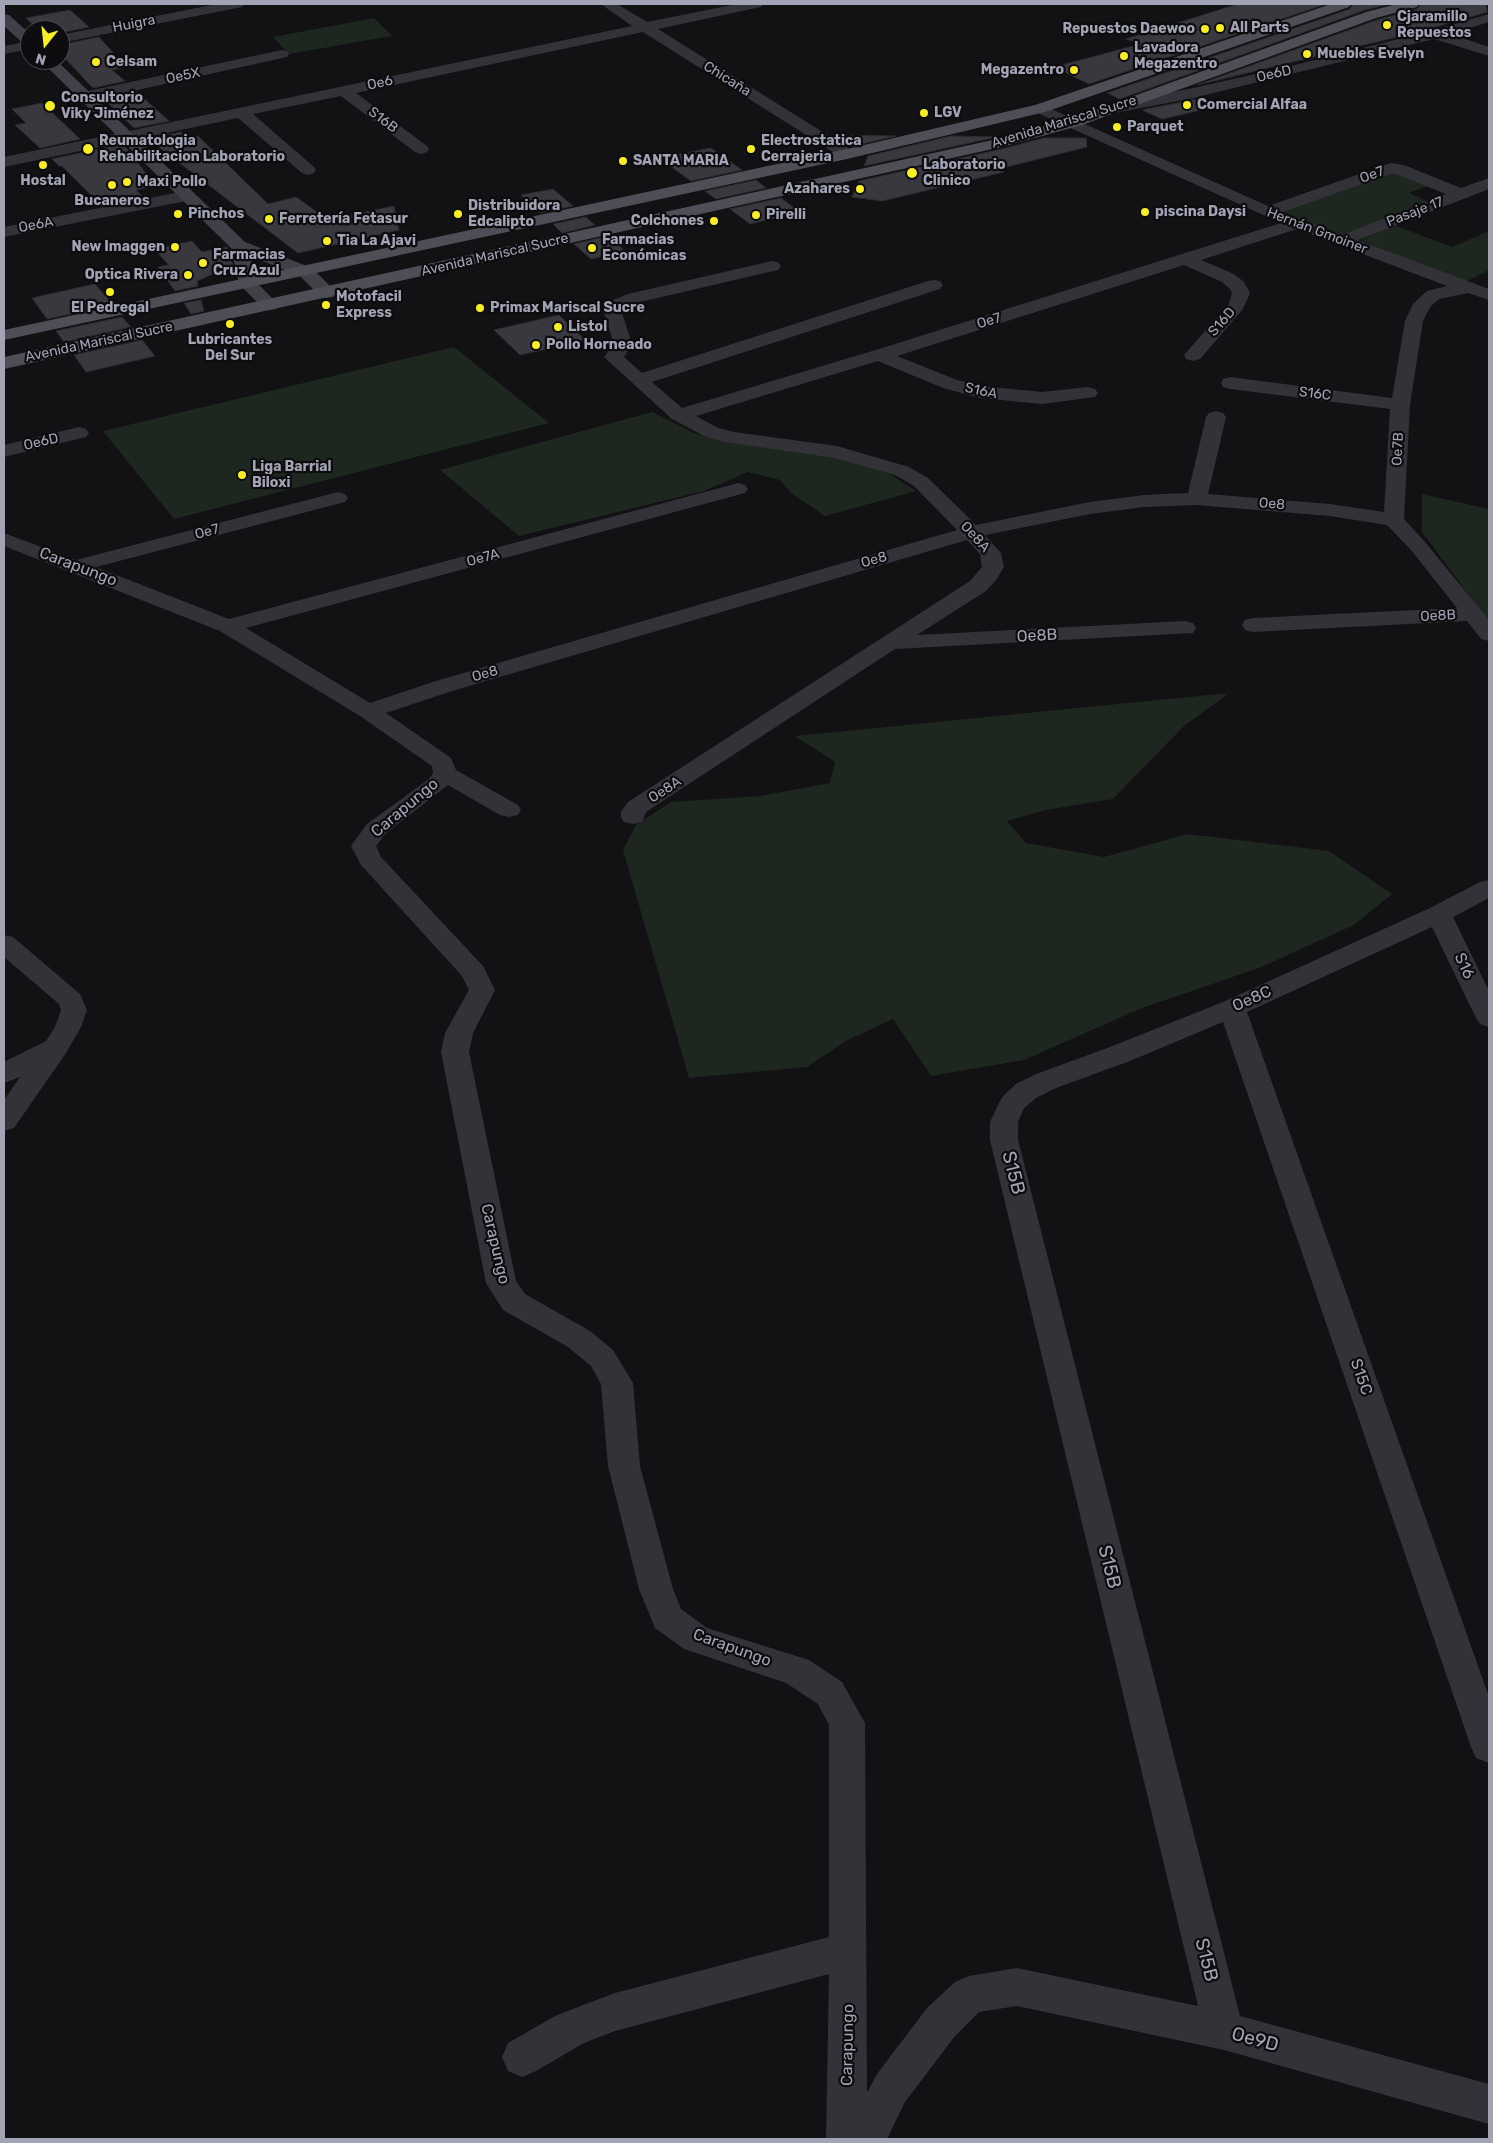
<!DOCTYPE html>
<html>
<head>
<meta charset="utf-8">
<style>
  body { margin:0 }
  #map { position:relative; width:1493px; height:2143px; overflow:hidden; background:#121113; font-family:Rubik,sans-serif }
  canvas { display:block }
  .frame { position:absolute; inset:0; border:5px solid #a2a3b4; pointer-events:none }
  .north { position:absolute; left:20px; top:20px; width:50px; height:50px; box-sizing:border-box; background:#0d0c0e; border:1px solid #494850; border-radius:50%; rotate:196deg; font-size:14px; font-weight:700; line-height:20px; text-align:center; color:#a2a3b4 }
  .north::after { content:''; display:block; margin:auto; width:18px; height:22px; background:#f9ee24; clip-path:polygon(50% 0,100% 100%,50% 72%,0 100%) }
</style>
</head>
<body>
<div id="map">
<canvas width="1493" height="2143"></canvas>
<div class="frame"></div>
<div class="north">N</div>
</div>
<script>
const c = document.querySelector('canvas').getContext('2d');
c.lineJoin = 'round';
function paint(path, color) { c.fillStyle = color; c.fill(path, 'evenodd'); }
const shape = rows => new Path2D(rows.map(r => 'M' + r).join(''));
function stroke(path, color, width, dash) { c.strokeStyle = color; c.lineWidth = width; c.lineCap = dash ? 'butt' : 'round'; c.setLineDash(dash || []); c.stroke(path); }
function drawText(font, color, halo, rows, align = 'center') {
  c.font = font + ' Rubik,sans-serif'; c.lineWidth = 4.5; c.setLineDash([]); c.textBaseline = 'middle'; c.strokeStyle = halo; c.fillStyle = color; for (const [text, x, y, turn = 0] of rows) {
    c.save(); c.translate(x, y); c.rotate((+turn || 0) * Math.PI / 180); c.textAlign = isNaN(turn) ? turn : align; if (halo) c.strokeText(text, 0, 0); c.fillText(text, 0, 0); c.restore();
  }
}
paint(shape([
  [374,18,392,36,289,54,273,37],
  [1395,169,1433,184,1409,193,1429,202,1340,236,1282,211],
  [1394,225,1452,247,1489,231,1489,270,1465,282,1360,240],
  [454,347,549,423,174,519,103,431],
  [652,412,694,433,719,440,809,452,850,461,887,472,916,491,825,516,791,493,780,480,748,472,704,491,519,536,440,470],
  [1422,494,1489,509,1489,622,1422,532],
  [1229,693,1184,726,1113,799,1046,810,1007,821,1026,843,1104,857,1188,834,1329,851,1392,894,1354,925,1259,968,1142,1008,1024,1060,931,1076,893,1019,846,1041,807,1067,689,1078,623,850,636,825,671,802,760,796,830,783,835,762,795,736]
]), '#1e2620');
const building = shape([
  [1238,4,1326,4,1089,84,1054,67,1141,44,1126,39,1238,4],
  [1353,4,1390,4,1365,10,1120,99,1107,93,1350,9,1353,4],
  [1421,4,1486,4,1487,12,1422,31,1197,85,1377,20,1417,9,1421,4],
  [70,10,89,27,60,33,60,30,38,30,26,18,70,10],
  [99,37,126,67,112,70,125,81,93,88,60,53,60,45,99,37],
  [137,92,169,121,134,128,104,99,137,92],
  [1197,99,1214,107,1162,119,1142,110,1197,99],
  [42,103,80,139,40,148,15,125,26,123,12,109,42,103],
  [181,132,189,139,198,136,268,204,296,197,328,220,394,206,399,230,298,253,148,139,181,132],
  [834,135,896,136,853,146,834,135],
  [951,136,997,137,864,166,868,156,951,136],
  [1044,138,1086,138,1087,147,998,169,1004,172,882,201,852,197,859,181,1006,148,1044,138],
  [123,144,156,186,136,190,142,196,101,205,62,166,59,166,52,159,123,144],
  [711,148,742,170,691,181,659,158,711,148],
  [756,180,766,188,716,199,705,191,756,180],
  [553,189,573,206,540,213,521,195,553,189],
  [781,198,800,212,750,224,730,209,781,198],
  [586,217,595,225,562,233,553,224,586,217],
  [608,236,626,252,591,259,574,244,608,236],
  [192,241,202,252,227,247,233,265,197,281,198,286,175,291,158,267,169,265,154,249,192,241],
  [95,284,113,305,47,319,32,298,95,284],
  [201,300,204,311,191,314,184,303,201,300],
  [559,315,585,340,520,355,494,330,559,315],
  [122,317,131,327,64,342,56,331,122,317],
  [142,340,155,356,86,372,74,355,142,340]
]);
paint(building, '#39383e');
stroke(building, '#2c2b2f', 1);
paint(shape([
  [217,4,244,4,242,7,237,8,60,43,60,35,217,4],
  [601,4,617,4,647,22,737,4,763,4,761,7,756,8,658,29,853,151,855,154,853,157,841,157,643,32,356,93,427,146,429,149,427,152,421,154,415,152,341,96,253,114,314,167,316,170,314,173,308,175,302,173,238,118,4,167,4,157,632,26,601,4],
  [1489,14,1489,22,1450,34,1489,47,1489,56,1434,39,1193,98,1115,113,1110,111,1107,108,1110,105,1115,103,1193,88,1287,67,1430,31,1489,14],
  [30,41,30,49,4,54,4,46,30,41],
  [282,50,287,51,289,54,287,57,83,102,78,100,75,97,78,94,83,92,282,50],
  [1040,104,1268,206,1391,163,1404,165,1461,188,1489,178,1489,189,1358,240,1489,289,1489,300,1468,293,1439,299,1430,307,1423,321,1410,405,1404,519,1425,542,1489,620,1489,641,1481,639,1467,621,1253,632,1245,630,1242,625,1245,620,1253,618,1457,608,1411,550,1387,525,1330,516,1197,505,1144,507,1090,514,985,535,1001,553,1004,567,996,580,986,591,917,635,1185,621,1193,623,1196,628,1193,633,895,649,646,812,642,822,633,824,624,822,621,817,621,812,628,802,970,581,982,567,980,554,967,540,452,691,386,713,451,758,456,770,518,805,521,810,518,815,509,817,500,815,448,785,385,834,376,846,381,857,483,966,495,990,473,1033,469,1052,516,1281,525,1294,590,1331,613,1350,633,1383,640,1466,673,1589,681,1609,707,1628,809,1660,842,1682,865,1723,867,2093,877,2074,927,2008,955,1982,969,1976,1017,1968,1198,2006,990,1140,990,1122,999,1103,1003,1096,1016,1084,1036,1074,1110,1047,1223,1002,1430,908,1480,882,1489,880,1489,898,1453,917,1489,991,1489,1027,1480,1024,1476,1018,1432,927,1247,1012,1489,1697,1489,1763,1476,1758,1471,1747,1223,1022,1130,1061,1056,1088,1036,1098,1024,1108,1018,1122,1018,1140,1240,2016,1489,2084,1489,2124,1224,2050,1017,2006,979,2012,955,2036,905,2102,887,2139,826,2139,829,1974,615,2031,584,2043,536,2071,522,2077,508,2071,502,2057,508,2043,557,2015,615,1993,829,1937,829,1725,818,1704,786,1683,684,1649,655,1628,639,1589,608,1466,601,1384,591,1366,568,1347,503,1310,486,1283,441,1052,445,1033,469,990,462,976,361,865,351,846,367,824,429,779,433,773,432,766,360,716,220,631,4,546,4,533,76,560,338,492,345,494,348,498,345,502,96,567,229,619,731,485,738,483,745,485,748,489,745,493,246,628,370,703,436,681,957,530,914,486,895,475,835,458,725,442,704,436,672,419,604,357,614,344,604,313,613,300,628,294,772,261,778,262,781,266,778,270,640,302,625,308,622,313,632,344,624,357,642,373,928,281,934,280,940,281,943,285,940,289,652,382,682,408,879,349,1281,223,1035,112,1032,109,1035,106,1040,104],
  [1393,173,1446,194,1342,235,1283,212,1393,173],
  [1297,229,1447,286,1427,291,1413,304,1405,321,1392,398,1230,377,1223,379,1221,383,1223,387,1230,389,1390,409,1384,512,1330,504,1208,494,1226,417,1223,413,1216,411,1209,413,1206,417,1188,493,1144,495,1090,502,976,525,928,478,909,467,837,446,734,432,718,428,696,416,878,361,943,388,980,398,1042,404,1095,397,1098,393,1095,389,1088,387,1042,392,981,386,957,380,897,356,1184,265,1222,282,1230,289,1232,293,1229,304,1184,355,1186,359,1193,361,1200,359,1243,309,1250,293,1244,282,1234,274,1201,260,1297,229],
  [185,191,191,192,193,196,191,200,4,237,4,227,185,191],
  [79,427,86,429,89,433,86,437,4,457,4,445,79,427],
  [4,935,13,937,80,994,87,1010,81,1027,66,1053,14,1128,4,1131,4,1100,20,1077,4,1083,4,1062,46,1041,55,1027,61,1010,59,1004,4,957,4,935]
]), '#333238');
paint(shape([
  [4,14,9,15,30,34,30,46,25,45,4,26,4,14],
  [40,60,56,60,245,242,312,268,333,289,336,293,333,297,327,298,321,297,300,276,250,256,256,282,279,305,276,309,270,310,264,309,239,284,231,248,40,60]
]), '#414048');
paint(shape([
  [1331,4,1351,4,1349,7,1045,112,847,159,4,340,4,330,847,149,1035,105,1331,4],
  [1397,4,1419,4,1417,7,1376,18,1082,125,1006,146,4,369,4,357,997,139,1070,119,1366,12,1397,4]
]), '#4f4e57');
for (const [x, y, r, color] of [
  [1387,25,5,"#f9ee24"],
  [1220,28,5,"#f9ee24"],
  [1205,29,5,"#f9ee24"],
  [1307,54,5,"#f9ee24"],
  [1124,56,5,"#f9ee24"],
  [96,62,5,"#f9ee24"],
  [1074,70,5,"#f9ee24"],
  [1187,105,5,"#f9ee24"],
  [50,106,6,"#f9ee24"],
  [924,113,5,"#f9ee24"],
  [1117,127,5,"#f9ee24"],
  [88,149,6,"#f9ee24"],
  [751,149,5,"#f9ee24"],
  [623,161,5,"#f9ee24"],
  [43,165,5,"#f9ee24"],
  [912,173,6,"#f9ee24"],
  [127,182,5,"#f9ee24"],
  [112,185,5,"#f9ee24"],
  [860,189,5,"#f9ee24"],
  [1145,212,5,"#f9ee24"],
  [178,214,5,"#f9ee24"],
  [458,214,5,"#f9ee24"],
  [756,215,5,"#f9ee24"],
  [269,219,5,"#f9ee24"],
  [714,221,5,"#f9ee24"],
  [327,241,5,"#f9ee24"],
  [175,247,5,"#f9ee24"],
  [592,248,5,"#f9ee24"],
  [203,263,5,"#f9ee24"],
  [188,275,5,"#f9ee24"],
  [110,292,5,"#f9ee24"],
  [326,305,5,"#f9ee24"],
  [480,308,5,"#f9ee24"],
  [230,324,5,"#f9ee24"],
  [558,327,5,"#f9ee24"],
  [536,345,5,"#f9ee24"],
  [242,475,5,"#f9ee24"]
]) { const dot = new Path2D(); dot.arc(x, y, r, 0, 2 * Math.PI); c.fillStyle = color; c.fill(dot); stroke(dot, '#0d0c0e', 2); }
drawText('bold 14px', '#a2a3b4', '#0d0c0e', [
  ["Cjaramillo",1397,17],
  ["Repuestos",1397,33],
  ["All Parts",1230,28],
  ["Repuestos Daewoo",1195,29,"right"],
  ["Lavadora",1134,48],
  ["Megazentro",1134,64],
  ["Muebles Evelyn",1317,54],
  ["Celsam",106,62],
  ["Megazentro",1064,70,"right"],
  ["Consultorio",61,98],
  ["Viky Jiménez",61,114],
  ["Comercial Alfaa",1197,105],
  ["LGV",934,113],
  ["Parquet",1127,127],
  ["Reumatologia",99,141],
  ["Rehabilitacion Laboratorio",99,157],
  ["Electrostatica",761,141],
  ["Cerrajeria",761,157],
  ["SANTA MARIA",633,161],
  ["Laboratorio",923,165],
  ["Clinico",923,181],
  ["Hostal",43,181,"center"],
  ["Maxi Pollo",137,182],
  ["Azahares",850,189,"right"],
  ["Bucaneros",112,201,"center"],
  ["Distribuidora",468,206],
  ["Edcalipto",468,222],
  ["piscina Daysi",1155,212],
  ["Pinchos",188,214],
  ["Pirelli",766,215],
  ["Ferretería Fetasur",279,219],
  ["Colchones",704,221,"right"],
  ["Farmacias",602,240],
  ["Económicas",602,256],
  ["Tia La Ajavi",337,241],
  ["New Imaggen",165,247,"right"],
  ["Farmacias",213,255],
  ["Cruz Azul",213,271],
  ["Optica Rivera",178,275,"right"],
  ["Motofacil",336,297],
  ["Express",336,313],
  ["El Pedregal",110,308,"center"],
  ["Primax Mariscal Sucre",490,308],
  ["Listol",568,327],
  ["Lubricantes",230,340,"center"],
  ["Del Sur",230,356,"center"],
  ["Pollo Horneado",546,345],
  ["Liga Barrial",252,467],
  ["Biloxi",252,483]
], 'left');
drawText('14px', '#a2a3b4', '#0d0c0e', [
  ["Huigra",134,24,-11],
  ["Oe6D",1274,74,-13],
  ["Oe5X",183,76,-12],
  ["Chicaña",727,79,32],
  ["Oe6",380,83,-12],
  ["S16B",383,120,37],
  ["Avenida Mariscal Sucre",1064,122,-17],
  ["Oe7",1372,175,-20],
  ["Pasaje 17",1415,212,-21],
  ["Oe6A",36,225,-11],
  ["Hernán Gmoiner",1317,231,21],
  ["Avenida Mariscal Sucre",495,255,-13],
  ["Oe7",989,321,-17],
  ["S16D",1222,322,-49],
  ["Avenida Mariscal Sucre",99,342,-12],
  ["S16A",981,391,12],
  ["S16C",1315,394,7],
  ["Oe6D",41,442,-13],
  ["Oe7B",1398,449,-87],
  ["Oe8",1272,504,5],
  ["Oe7",207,532,-15],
  ["Oe8A",975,537,48],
  ["Oe7A",483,558,-15],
  ["Oe8",874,560,-16],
  ["Oe8B",1438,616,-3],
  ["Oe8",485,674,-16],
  ["Oe8A",665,790,-33]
]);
drawText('16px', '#a2a3b4', '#0d0c0e', [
  ["Carapungo",78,567,21],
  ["Oe8B",1037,636,-3],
  ["Carapungo",405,808,-40],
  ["S16",1464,966,65],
  ["Oe8C",1252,999,-24],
  ["Carapungo",495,1244,77],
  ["S15C",1361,1377,71],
  ["Carapungo",732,1648,20],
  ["Carapungo",848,2045,-89]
]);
drawText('19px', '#a2a3b4', '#0d0c0e', [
  ["S15B",1013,1173,76],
  ["S15B",1109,1567,76],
  ["S15B",1206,1960,76],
  ["Oe9D",1255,2040,15]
]);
</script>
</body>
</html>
